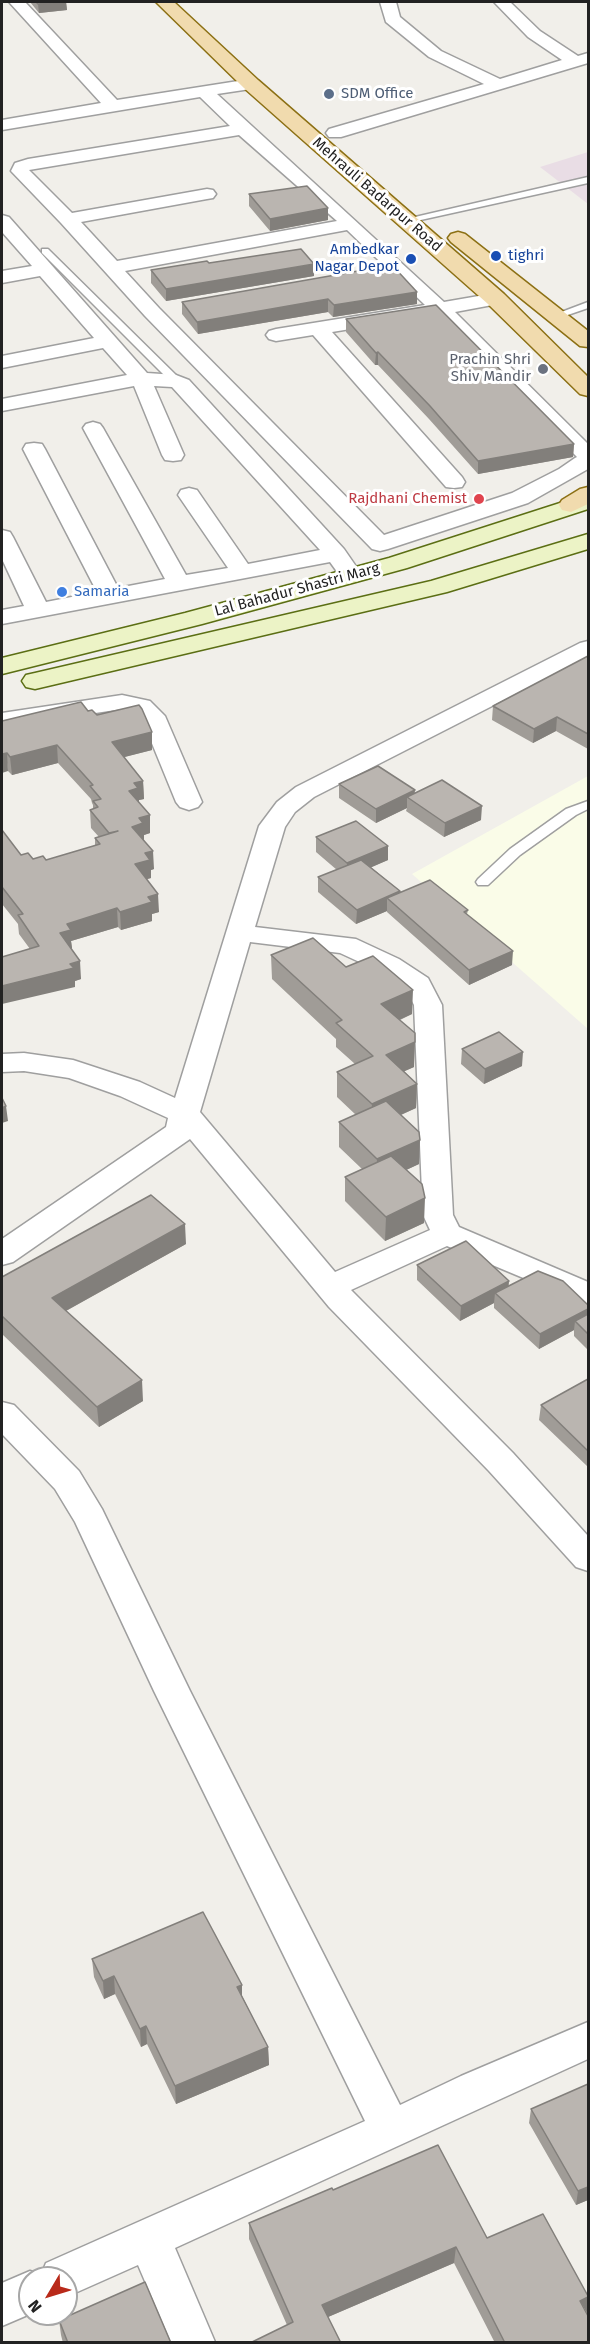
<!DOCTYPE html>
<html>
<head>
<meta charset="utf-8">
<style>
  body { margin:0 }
  #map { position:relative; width:590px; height:2344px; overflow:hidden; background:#f1efea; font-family:"Fira Sans",sans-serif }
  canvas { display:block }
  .frame { position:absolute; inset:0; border:3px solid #222; pointer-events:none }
  .north { position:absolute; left:18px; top:2266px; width:60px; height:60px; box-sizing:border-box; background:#fff; border:2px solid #a7a7a7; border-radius:50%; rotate:232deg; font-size:16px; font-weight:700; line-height:24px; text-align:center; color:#222 }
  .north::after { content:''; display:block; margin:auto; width:21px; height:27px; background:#b92a1a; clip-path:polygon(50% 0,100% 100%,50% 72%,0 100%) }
</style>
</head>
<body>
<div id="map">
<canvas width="590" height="2344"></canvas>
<div class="frame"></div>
<div class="north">N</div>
</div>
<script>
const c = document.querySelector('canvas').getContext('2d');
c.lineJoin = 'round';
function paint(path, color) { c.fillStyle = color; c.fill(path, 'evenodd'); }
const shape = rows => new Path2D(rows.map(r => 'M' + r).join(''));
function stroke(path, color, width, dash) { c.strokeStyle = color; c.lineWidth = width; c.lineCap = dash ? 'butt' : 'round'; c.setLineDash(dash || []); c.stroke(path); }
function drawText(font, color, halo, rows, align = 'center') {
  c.font = font + ' "Fira Sans",sans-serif'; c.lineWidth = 6; c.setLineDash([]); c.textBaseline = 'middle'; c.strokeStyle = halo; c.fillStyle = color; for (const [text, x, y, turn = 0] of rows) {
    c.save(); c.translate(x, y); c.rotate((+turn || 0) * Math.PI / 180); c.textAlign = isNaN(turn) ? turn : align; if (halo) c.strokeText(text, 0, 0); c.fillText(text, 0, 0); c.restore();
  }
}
paint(shape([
  [588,152,588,204,540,167]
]), '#e9dde5');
paint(shape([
  [588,776,588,1029,412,874]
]), '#fafce8');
const service = shape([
  [588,177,588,183,407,223,402,220,588,177],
  [42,249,48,249,180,379,180,383,172,383,42,253,42,249],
  [588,302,588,308,556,319,551,316,588,302],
  [588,801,588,809,576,815,520,855,488,885,478,885,476,882,478,879,510,849,566,809,588,801]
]);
const minor = shape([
  [9,2,25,2,117,100,251,79,257,80,259,84,257,88,217,94,444,302,496,293,503,295,506,299,503,303,455,312,588,444,588,469,528,503,388,549,380,551,372,549,145,316,61,223,11,171,15,163,28,159,230,126,200,97,2,130,2,120,101,103,9,2],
  [239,135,337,221,117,261,81,222,207,199,213,198,216,194,213,190,207,189,72,213,29,170,239,135],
  [347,230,425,305,276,329,269,331,266,335,269,339,276,341,313,335,446,487,454,488,462,487,465,482,462,477,332,332,436,315,577,457,575,458,559,469,512,493,384,535,159,308,125,271,347,230],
  [380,2,396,2,400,17,441,51,500,79,562,60,528,37,494,2,510,2,540,31,578,56,588,53,588,63,341,137,329,137,326,133,329,129,484,84,429,57,386,22,380,2],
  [2,215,9,217,147,373,176,375,189,380,344,549,362,575,359,580,351,582,343,580,330,562,2,624,2,610,24,606,2,559,2,530,10,532,13,537,46,602,97,592,23,449,26,444,34,443,42,444,45,449,118,588,165,579,83,428,86,424,93,422,100,424,103,428,186,575,228,568,178,495,181,490,189,488,197,490,248,564,320,550,172,387,154,386,184,455,181,460,173,461,165,460,162,455,134,386,2,411,2,399,127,375,103,348,2,368,2,356,94,338,40,276,2,283,2,271,32,266,2,232,2,215],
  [588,641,588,657,314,797,295,812,285,827,255,927,356,939,399,959,428,978,442,1005,453,1215,459,1227,588,1282,588,1305,447,1246,351,1290,513,1453,588,1536,588,1571,576,1567,489,1471,329,1307,190,1139,13,1262,2,1265,2,1239,166,1127,168,1118,120,1096,69,1078,24,1071,2,1072,2,1054,24,1053,73,1060,140,1082,175,1098,259,826,277,802,296,787,580,643,588,641],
  [250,942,340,953,379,971,406,989,414,1005,423,1215,430,1230,335,1272,200,1112,250,942],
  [122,695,150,701,165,716,202,802,198,807,189,810,180,807,176,802,142,719,133,712,122,709,2,727,2,713,122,695],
  [2,1402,14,1405,79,1471,102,1509,190,1691,400,2105,461,2076,588,2022,588,2059,175,2248,215,2342,171,2342,138,2265,66,2297,66,2278,30,2278,30,2314,2,2326,2,2283,30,2271,41,2275,46,2263,365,2121,154,1691,75,1522,55,1489,2,1434,2,1402]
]);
const secondary = shape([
  [588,494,588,509,407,568,202,624,2,674,2,658,185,613,389,558,588,494],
  [588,534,588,549,447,592,35,689,26,687,22,681,26,675,35,673,431,581,588,534]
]);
const primary = shape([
  [156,2,174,2,258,80,504,294,588,377,588,396,580,394,488,304,244,88,156,2],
  [458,232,465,234,588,331,588,347,580,346,451,242,448,238,451,234,458,232],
  [588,487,588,504,571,512,562,510,559,505,562,500,580,489,588,487]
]);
stroke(service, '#9f9f9f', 3);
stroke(minor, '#9f9f9f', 3);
stroke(secondary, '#5b6e14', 3);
stroke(primary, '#8c7014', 3);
paint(service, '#fff');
paint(minor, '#fff');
paint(secondary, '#ecf3c6');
paint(primary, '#f1dbae');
paint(shape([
  [30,2,66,2,67,10,39,13],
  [249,194,328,220,270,231,249,206],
  [209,263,314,276,166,301,151,283,151,270],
  [417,292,417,304,333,317,328,312,198,334,182,314,182,302],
  [346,319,574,444,573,457,478,474,429,419,378,365,375,365,346,332],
  [588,656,588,749,556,731,533,743,492,720,493,706],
  [88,711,97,715,152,732,152,750,124,757,143,781,144,799,139,800,139,803,150,833,144,835,144,840,154,869,151,870,151,878,147,879,159,912,152,914,152,921,121,930,118,927,71,941,72,948,71,949,81,979,75,981,75,987,30,949,19,934,18,924,2,904,2,830,21,855,33,859,46,860,95,846,95,838,99,837,91,828,90,810,93,809,93,805,92,803,91,799,58,763,12,775,8,771,2,721],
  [339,784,415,793,481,820,444,837,406,811,407,808,376,823,339,798],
  [316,837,388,846,388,860,371,867,400,891,400,892,468,910,467,914,512,965,469,985,387,912,387,911,356,924,318,892,318,877,337,870,316,852],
  [271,955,346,967,412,1014,400,1020,414,1067,404,1071,417,1084,416,1108,401,1115,419,1164,406,1170,424,1223,385,1241,345,1201,345,1177,362,1169,339,1147,339,1122,356,1115,337,1097,337,1072,355,1064,336,1047,336,1039,272,979],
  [462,1049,522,1066,484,1084,461,1064],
  [186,1244,66,1311,143,1401,99,1427,2,1334,2,1277],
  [417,1265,588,1305,588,1350,574,1336,574,1330,539,1349,494,1308,494,1303,460,1321,417,1280],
  [588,1379,588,1465,587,1466,539,1420,541,1405],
  [92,1959,242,1985,242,1996,268,2047,269,2065,176,2104,147,2044,141,2047,115,1994,104,1999,94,1977],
  [531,2109,588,2200,576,2205,529,2123],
  [333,2190,487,2238,587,2313,588,2343,495,2343,454,2263,328,2317,287,2325,249,2239,249,2223],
  [59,2320,171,2343,63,2343,61,2335]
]), '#a09c97');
paint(shape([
  [61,2,66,2,67,10,39,13,38,4],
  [328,208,328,220,270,231,270,219],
  [314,264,314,276,166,301,166,289],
  [417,292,417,304,333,317,334,305],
  [328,299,328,312,198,334,197,322],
  [378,352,378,365,375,365,376,353],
  [574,444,573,457,478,474,478,461],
  [557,717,556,731,533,743,534,729],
  [152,732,152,750,113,760,112,742],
  [57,745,58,763,12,775,10,757],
  [7,753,8,771,2,773,2,754],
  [143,781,144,799,139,800,139,806,129,791,134,783],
  [415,790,414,802,407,797,407,808,376,823,376,809],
  [482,806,481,820,444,837,445,823],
  [150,815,150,833,144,835,144,841,132,827,139,818],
  [388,846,388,860,347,878,347,863],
  [153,851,154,869,151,870,151,878,136,882,135,864,145,853],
  [400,891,400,906,387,898,387,911,356,924,357,910],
  [158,894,159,912,152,914,152,921,121,930,120,912,148,897],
  [117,908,118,927,71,941,72,948,61,952,60,933,67,924],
  [513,951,512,965,469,985,469,970],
  [80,961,81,979,75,981,75,987,2,1004,2,986],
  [413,990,412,1014,381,1028,381,1004],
  [415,1042,414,1067,385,1080,386,1055],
  [523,1052,522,1066,484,1084,485,1069],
  [417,1084,416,1108,371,1128,372,1104],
  [6,1106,8,1121,2,1123,2,1108],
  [420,1140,419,1164,376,1184,377,1159],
  [425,1198,424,1223,385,1241,386,1217],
  [185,1224,186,1244,53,1318,52,1298],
  [509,1281,508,1296,495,1293,494,1303,460,1321,461,1306],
  [588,1309,588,1323,575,1321,574,1330,539,1349,540,1334],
  [142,1380,143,1401,99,1427,97,1407],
  [114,1976,115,1994,104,1999,103,1981],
  [242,1985,242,2003,237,1987],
  [146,2026,147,2044,141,2047,140,2029],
  [268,2047,269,2065,176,2104,175,2086],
  [588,2187,588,2200,576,2205,578,2191],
  [456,2247,454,2263,321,2320,322,2305],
  [588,2297,588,2301,587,2313,580,2301]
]), '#827f7b');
const building = shape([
  [36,2,61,2,38,4,36,2],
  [307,186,328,208,270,219,249,194,307,186],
  [301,249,314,264,166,289,151,270,207,261,209,263,301,249],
  [392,265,417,292,334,305,328,299,197,322,182,302,392,265],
  [436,305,574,444,478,461,430,406,378,352,376,353,346,319,436,305],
  [588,656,588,734,557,717,534,729,493,706,588,656],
  [81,702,88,711,92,710,97,715,139,705,142,709,152,732,112,742,143,781,134,783,138,788,129,791,150,815,139,818,143,823,132,827,153,851,145,853,150,860,135,864,158,894,148,897,152,902,120,912,117,908,67,924,71,930,60,933,80,961,70,964,74,968,2,986,2,957,39,946,18,915,23,914,2,887,2,830,21,855,28,853,33,859,43,856,46,860,100,844,95,838,118,831,109,833,90,810,98,807,93,801,101,799,90,786,93,785,57,745,10,757,7,753,2,754,2,721,81,702],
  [378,766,415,790,376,809,339,784,378,766],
  [442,780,482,806,445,823,407,797,442,780],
  [356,821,388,846,347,863,316,837,356,821],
  [361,860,400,891,357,910,318,877,361,860],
  [430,880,468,910,464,912,513,951,469,970,387,898,430,880],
  [313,938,346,967,373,956,413,990,381,1004,415,1033,415,1042,386,1055,417,1084,372,1104,337,1072,373,1056,336,1023,342,1020,271,955,313,938],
  [499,1032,523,1052,485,1069,462,1049,499,1032],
  [2,1098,6,1106,2,1108,2,1098],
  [386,1101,419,1132,420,1140,377,1159,339,1122,386,1101],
  [391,1156,422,1184,425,1198,386,1217,345,1177,391,1156],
  [151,1195,185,1224,52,1298,142,1380,97,1407,2,1316,2,1277,151,1195],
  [466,1241,509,1281,461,1306,417,1265,466,1241],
  [538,1271,563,1281,588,1305,588,1309,540,1334,495,1293,538,1271],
  [588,1314,588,1334,575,1321,588,1314],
  [588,1379,588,1451,541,1405,588,1379],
  [203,1912,242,1985,237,1987,268,2047,175,2086,146,2026,140,2029,114,1976,103,1981,92,1959,203,1912],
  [588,2084,588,2187,578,2191,531,2109,588,2084],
  [438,2145,487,2238,543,2214,588,2296,588,2297,580,2301,588,2316,588,2343,505,2343,456,2247,322,2305,341,2343,250,2343,293,2322,249,2223,332,2188,333,2190,438,2145],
  [145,2282,171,2343,68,2343,59,2320,145,2282]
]);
paint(building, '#bab5b0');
stroke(building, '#827f7b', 1.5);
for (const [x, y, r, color] of [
  [329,94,6,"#5c6f8a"],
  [496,256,6,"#1a4fb4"],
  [411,259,6,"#1a4fb4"],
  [543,369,6,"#6b7280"],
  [479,499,6,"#e0444e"],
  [62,592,6,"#3f7fe0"]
]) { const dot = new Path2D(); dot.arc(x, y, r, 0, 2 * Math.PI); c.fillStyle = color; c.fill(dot); stroke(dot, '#fff', 2); }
drawText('15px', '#4e5e75', '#fff', [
  ["SDM Office",341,94]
], 'left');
drawText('15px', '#222', '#fff', [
  ["Mehrauli Badarpur Road",377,195,41],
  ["Lal Bahadur Shastri Marg",297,590,-15]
]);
drawText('15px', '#164399', '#fff', [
  ["Ambedkar",399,250],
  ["Nagar Depot",399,267],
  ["tighri",508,256,"left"]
], 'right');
drawText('15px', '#5b616d', '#fff', [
  ["Prachin Shri",531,360],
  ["Shiv Mandir",531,377]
], 'right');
drawText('15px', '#be3a42', '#fff', [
  ["Rajdhani Chemist",467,499]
], 'right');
drawText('15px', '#366cbe', '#fff', [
  ["Samaria",74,592]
], 'left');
</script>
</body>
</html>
